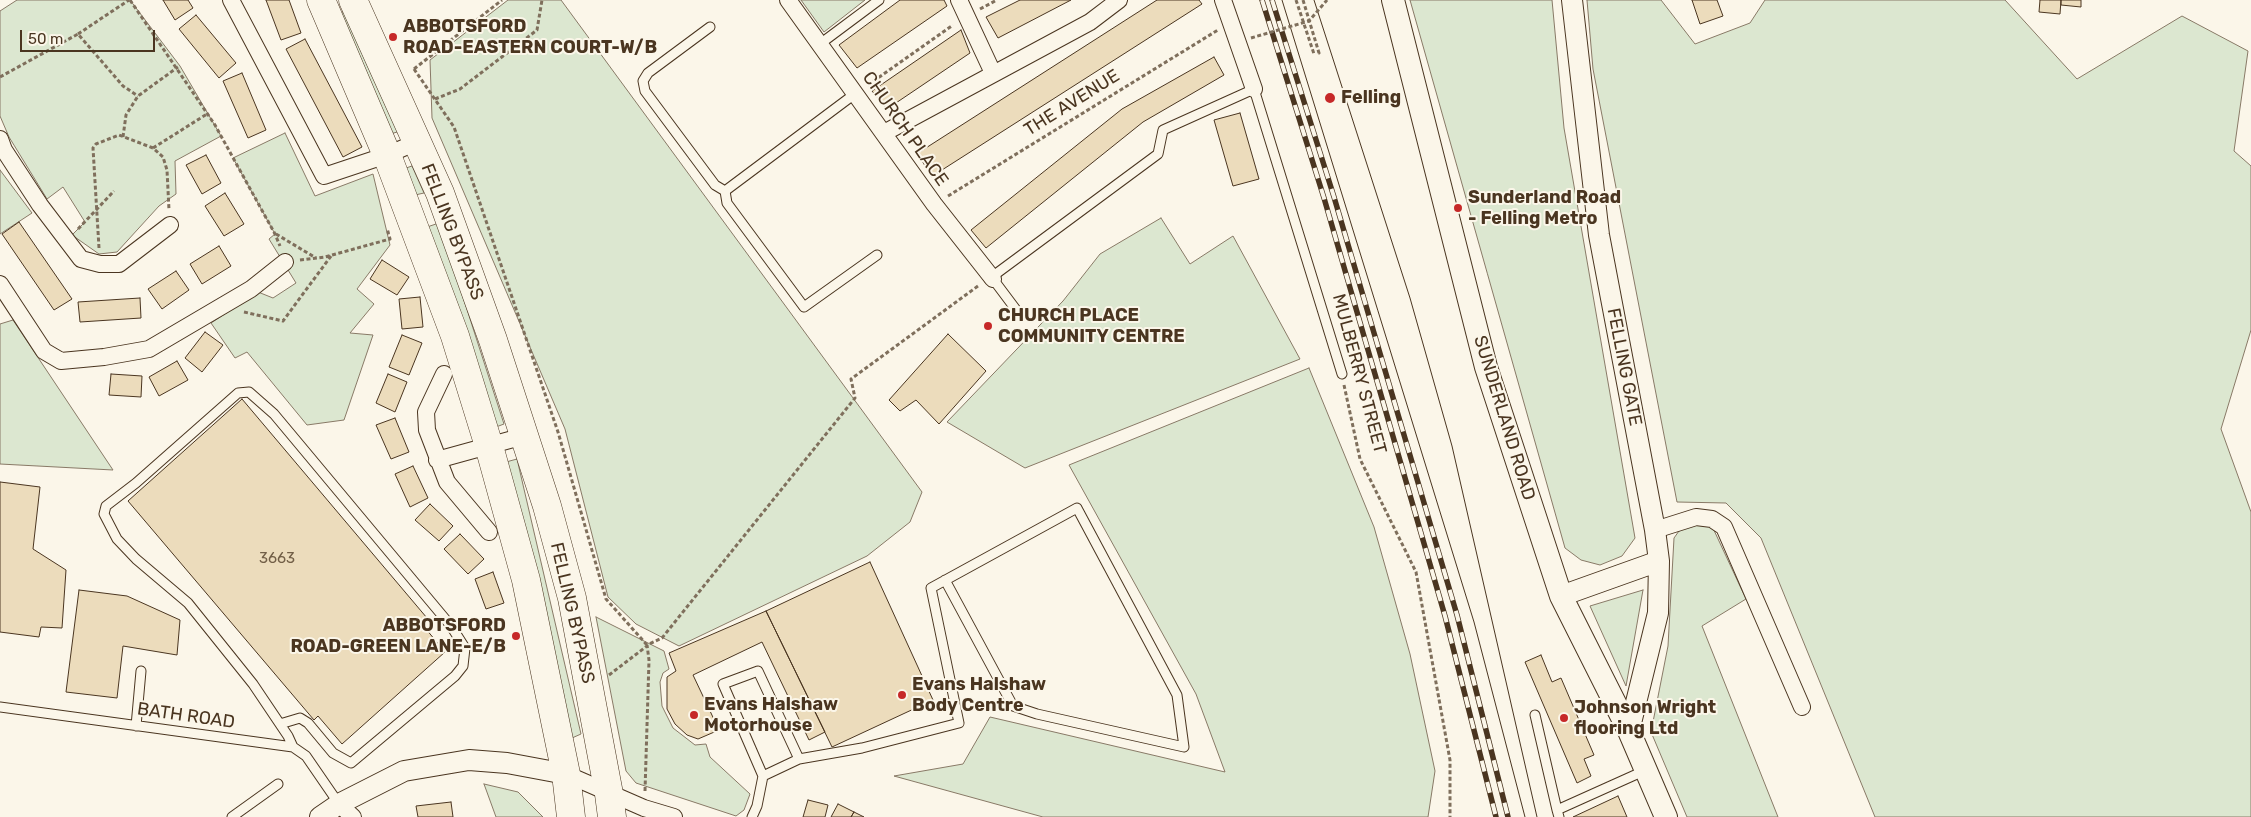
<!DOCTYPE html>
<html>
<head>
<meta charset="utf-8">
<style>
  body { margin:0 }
  #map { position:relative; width:2251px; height:817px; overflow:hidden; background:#fbf6e9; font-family:Rubik,sans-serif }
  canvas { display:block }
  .scale { position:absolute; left:20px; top:30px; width:135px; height:22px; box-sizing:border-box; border:2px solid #4a3520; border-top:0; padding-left:6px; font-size:15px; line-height:18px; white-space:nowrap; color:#4a3520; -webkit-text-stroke:4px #fbf6e9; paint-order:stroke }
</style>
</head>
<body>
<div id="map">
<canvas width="2251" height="817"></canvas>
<div class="scale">50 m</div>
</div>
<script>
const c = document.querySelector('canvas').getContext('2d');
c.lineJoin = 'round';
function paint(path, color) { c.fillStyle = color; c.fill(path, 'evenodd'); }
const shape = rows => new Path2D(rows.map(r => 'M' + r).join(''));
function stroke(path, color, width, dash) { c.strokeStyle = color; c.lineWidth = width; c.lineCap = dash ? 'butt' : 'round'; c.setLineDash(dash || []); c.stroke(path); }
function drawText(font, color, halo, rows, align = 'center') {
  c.font = font + ' Rubik,sans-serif'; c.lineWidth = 4; c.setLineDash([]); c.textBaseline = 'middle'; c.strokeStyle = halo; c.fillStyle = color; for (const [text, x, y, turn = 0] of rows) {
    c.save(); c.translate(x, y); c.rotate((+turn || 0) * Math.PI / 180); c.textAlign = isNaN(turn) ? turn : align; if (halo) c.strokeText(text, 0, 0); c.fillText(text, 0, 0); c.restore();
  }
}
const green = shape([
  [17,0,130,0,180,66,221,136,175,161,176,194,159,206,117,252,99,254,72,235,85,222,63,187,47,199,9,137,0,116,0,11,17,0],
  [508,0,561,0,922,492,910,522,867,556,679,646,636,624,608,597,565,429,432,118,430,60,508,0],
  [801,0,865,0,824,32,801,0],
  [1410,0,1552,0,1564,128,1635,538,1622,556,1600,565,1581,560,1565,548,1410,0],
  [1587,0,1661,0,1695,44,1750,23,1765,0,2005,0,2077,79,2182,16,2248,51,2234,151,2251,166,2251,330,2221,429,2251,512,2251,817,1875,817,1761,538,1726,503,1677,502,1593,69,1587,0],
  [347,9,401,131,390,134,341,13,347,9],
  [285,133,315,196,373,174,390,245,357,289,374,304,350,333,373,335,344,420,307,425,247,352,235,358,211,323,258,292,273,298,296,283,269,239,275,234,233,158,285,133],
  [412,166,424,193,415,195,403,169,412,166],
  [0,170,32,213,0,234,0,170],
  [1161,218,1190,264,1233,236,1300,359,1025,468,947,422,1063,301,1100,254,1161,218],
  [439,223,504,424,496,427,427,227,439,223],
  [13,320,113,470,0,464,0,324,13,320],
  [1309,368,1374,527,1410,654,1435,771,1428,817,1043,817,894,776,963,764,990,717,1225,772,1196,694,1069,465,1309,368],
  [517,459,581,734,572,738,506,462,517,459],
  [1693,523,1712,526,1746,599,1702,626,1778,817,1687,817,1651,732,1668,646,1674,538,1679,531,1693,523],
  [1643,590,1626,686,1590,606,1643,590],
  [596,617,664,651,669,669,663,673,660,682,662,706,673,728,695,745,706,744,710,757,750,794,744,810,736,816,636,783,626,771,596,617],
  [484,784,518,792,543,817,496,817,484,784]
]);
paint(green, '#dce7d0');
stroke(green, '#887966', 1);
const building = shape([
  [163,0,188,0,193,8,175,20,163,0],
  [266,0,289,0,301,33,281,40,266,0],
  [900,0,944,0,947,6,857,68,839,45,900,0],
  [1020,0,1071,0,998,38,986,17,1020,0],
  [1157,0,1199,0,1202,4,931,177,918,153,1157,0],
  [1692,0,1717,0,1723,16,1700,24,1692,0],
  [2040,0,2061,0,2060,14,2039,12,2040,0],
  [2061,0,2081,0,2081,7,2061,5,2061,0],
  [196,15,236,63,219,78,179,29,196,15],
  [961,30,970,53,887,109,872,91,961,30],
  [305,39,362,147,343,157,286,49,305,39],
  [1214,57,1224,75,1143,122,986,248,971,230,1122,109,1214,57],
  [242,73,266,130,248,138,223,81,242,73],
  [1240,113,1259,179,1233,186,1214,120,1240,113],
  [206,155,221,183,202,194,186,165,206,155],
  [225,193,244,224,224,236,205,206,225,193],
  [19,222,72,299,54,310,2,234,19,222],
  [219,246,231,266,202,284,190,264,219,246],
  [382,260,409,277,397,295,370,279,382,260],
  [176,271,189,290,162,309,148,289,176,271],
  [420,297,423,327,402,329,399,299,420,297],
  [140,298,141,318,80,322,78,302,140,298],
  [205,332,223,345,202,372,185,358,205,332],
  [948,334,986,371,939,424,916,400,900,411,889,400,948,334],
  [402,335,422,343,409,375,389,367,402,335],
  [177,361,188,380,159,396,149,377,177,361],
  [111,374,142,376,141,397,109,395,111,374],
  [388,374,407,382,395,412,376,403,388,374],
  [242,399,427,618,421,623,445,652,342,744,318,716,314,720,128,501,242,399],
  [395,418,409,452,391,459,376,425,395,418],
  [413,466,428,498,410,507,395,474,413,466],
  [0,482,40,487,33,549,66,570,62,628,41,627,39,637,0,632,0,482],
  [430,504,453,526,439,541,415,520,430,504],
  [460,534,484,559,468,574,444,549,460,534],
  [870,562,933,700,832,747,766,611,870,562],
  [493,572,504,603,486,609,475,579,493,572],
  [79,590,127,596,180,620,177,655,123,646,117,698,66,692,79,590],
  [766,611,825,732,809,740,762,642,693,675,719,730,698,739,687,735,675,724,667,709,667,677,676,671,669,653,766,611],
  [1541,655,1552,682,1561,678,1594,755,1584,759,1591,776,1577,783,1525,662,1541,655],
  [1618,796,1627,817,1573,817,1618,796],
  [808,800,828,805,825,817,803,817,808,800],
  [451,802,453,817,418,817,416,806,451,802],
  [838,804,854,812,851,817,831,817,838,804],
  [854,812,864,817,851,817,854,812]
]);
paint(building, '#ecdcbc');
stroke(building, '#4a3520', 1);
const service = shape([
  [710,27,648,73,643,81,645,91,715,185,725,191],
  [820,44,879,0],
  [856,93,725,191,727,203,804,307,877,255],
  [989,279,1158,154,1163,130,1254,89,1342,374],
  [993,279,1017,311],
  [0,707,293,747,306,756,339,804],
  [1535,715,1557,810],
  [280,724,300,718,308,723,333,753,351,763,455,676,463,666,465,648,451,626,274,414,249,392,238,393,136,483,106,506,104,514,117,539,136,559,188,603,253,684,288,736,293,747],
  [136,726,141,671],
  [799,759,862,748,959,723,931,588,1077,508,1177,695,1184,747,1037,714,1013,706,945,580],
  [232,817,278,784],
  [752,817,757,806,763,776,723,684,758,671,799,759,763,776],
  [1559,817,1557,810,1646,770]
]);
const minor = shape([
  [231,0,324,176,387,155,417,142],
  [788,0,934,204,993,279],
  [959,0,993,73],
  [1223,0,1254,89],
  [884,133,1090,22,1119,0],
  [0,139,4,150,40,205,81,259,100,264,119,264,170,225],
  [0,284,44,351,61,361,104,357,149,349,251,289,285,262],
  [444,374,426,412,427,430,447,482,489,532],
  [437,460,524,436],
  [1655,530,1696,517,1712,519,1724,527,1802,707],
  [566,774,644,808,674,817],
  [339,804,353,817]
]);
const tertiary = shape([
  [1572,0,1599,235,1655,530,1659,561,1658,613,1629,731],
  [1561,596,1659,561],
  [320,817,339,804,404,771,469,760,507,763,566,774]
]);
const secondary = shape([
  [1393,0,1486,367,1561,596,1629,731,1666,817]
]);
const trunk = shape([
  [321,0,387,155,455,336,489,446,526,580,566,774,571,817],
  [353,0,440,193,493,340,547,506,572,598,609,794,612,817]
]);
stroke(service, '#4a3520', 11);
stroke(minor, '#4a3520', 18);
stroke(tertiary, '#4a3520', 22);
stroke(secondary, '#4a3520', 24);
stroke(trunk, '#4a3520', 29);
stroke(shape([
  [130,0,215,125,275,234,280,246],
  [1296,0,1314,54],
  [1303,0,1319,53,1318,53],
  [980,9,997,0],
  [78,34,129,0],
  [414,69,454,127,558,432,606,599,647,645],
  [414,69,502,0],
  [0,77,78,34,123,86,138,96],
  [868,85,953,25],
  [435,99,460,89,537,30,542,0],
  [123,137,126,115,138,96,178,67],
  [153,148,207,114],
  [948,196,1218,30],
  [78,229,114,191],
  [276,234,316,258],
  [99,248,93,148,96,144,119,135,153,148,163,157,167,170,169,210],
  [300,260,325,257,390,239,388,232,392,231],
  [244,312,283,321,331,256],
  [1344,385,1360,459,1416,572,1450,760,1450,817],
  [609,675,647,646],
  [645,791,649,660,647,645,662,638,855,398,851,379,978,286]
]), '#7f6f5c', 3, [4, 2.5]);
stroke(service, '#fbf6e9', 9);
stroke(minor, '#fbf6e9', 16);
stroke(tertiary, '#fbf6e9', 20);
stroke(secondary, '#fbf6e9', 22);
stroke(trunk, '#fbf6e9', 28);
stroke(shape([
  [1282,0,1474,622,1525,817],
  [1314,0,1410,298,1452,446,1537,817]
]), '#4a3520', 1);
const rail = shape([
  [1262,0,1324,198,1445,616,1496,817],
  [1272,0,1334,197,1457,615,1508,817]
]);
stroke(rail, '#4a3520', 5.5);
stroke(rail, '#fbf6e9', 4, [11]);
stroke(shape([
  [1251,38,1309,21,1327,0]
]), '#7f6f5c', 3, [4, 2.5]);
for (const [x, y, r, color] of [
  [393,37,5,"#c62828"],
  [1330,98,6,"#c62828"],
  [1458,208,5,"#c62828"],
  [988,326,5,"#c62828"],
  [516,636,5,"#c62828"],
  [902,695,5,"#c62828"],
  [694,715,5,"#c62828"],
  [1564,718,5,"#c62828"]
]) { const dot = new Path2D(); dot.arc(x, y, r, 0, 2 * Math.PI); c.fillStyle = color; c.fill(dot); stroke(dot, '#fbf6e9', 2); }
drawText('15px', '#725f47', null, [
  ["3663",277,559]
]);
drawText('bold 18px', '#4a3520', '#fbf6e9', [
  ["ABBOTSFORD",403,27],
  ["ROAD-EASTERN COURT-W/B",403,48],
  ["Felling",1341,98],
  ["Sunderland Road",1468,198],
  ["- Felling Metro",1468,219],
  ["CHURCH PLACE",998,316],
  ["COMMUNITY CENTRE",998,337],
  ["ABBOTSFORD",506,626,"right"],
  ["ROAD-GREEN LANE-E/B",506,647,"right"],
  ["Evans Halshaw",912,685],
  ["Body Centre",912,706],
  ["Evans Halshaw",704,705],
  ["Motorhouse",704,726],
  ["Johnson Wright",1574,708],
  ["flooring Ltd",1574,729]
], 'left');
drawText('18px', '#4a3520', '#fbf6e9', [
  ["THE AVENUE",1072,103,-32],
  ["CHURCH PLACE",905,129,55],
  ["FELLING BYPASS",452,232,69],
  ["FELLING GATE",1624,367,79],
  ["MULBERRY STREET",1359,374,75],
  ["SUNDERLAND ROAD",1504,418,73],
  ["FELLING BYPASS",572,613,77],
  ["BATH ROAD",186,716,8]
]);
</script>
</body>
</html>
